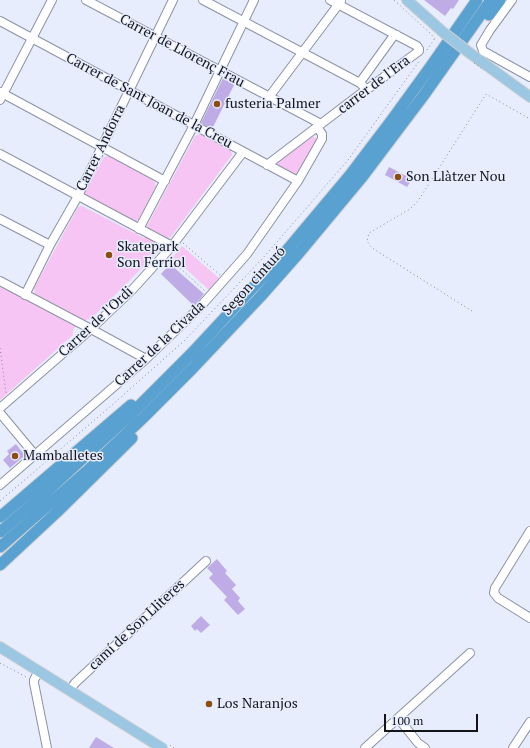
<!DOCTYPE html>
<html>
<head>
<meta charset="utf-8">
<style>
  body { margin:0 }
  #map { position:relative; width:530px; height:748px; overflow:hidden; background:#e7edfd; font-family:"PT Serif",serif }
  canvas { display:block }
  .scale { position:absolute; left:384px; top:714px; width:94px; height:18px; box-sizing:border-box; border:2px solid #13151b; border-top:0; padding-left:5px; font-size:12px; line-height:14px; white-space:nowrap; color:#13151b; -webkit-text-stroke:3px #e7edfd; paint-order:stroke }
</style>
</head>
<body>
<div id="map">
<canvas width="530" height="748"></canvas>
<div class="scale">100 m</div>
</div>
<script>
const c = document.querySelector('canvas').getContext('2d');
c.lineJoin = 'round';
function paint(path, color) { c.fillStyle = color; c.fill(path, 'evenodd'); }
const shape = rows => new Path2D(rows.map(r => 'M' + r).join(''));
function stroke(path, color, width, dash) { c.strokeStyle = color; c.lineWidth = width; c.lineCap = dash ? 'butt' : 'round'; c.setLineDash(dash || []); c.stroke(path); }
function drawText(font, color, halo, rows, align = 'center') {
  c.font = font + ' "PT Serif",serif'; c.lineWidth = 3; c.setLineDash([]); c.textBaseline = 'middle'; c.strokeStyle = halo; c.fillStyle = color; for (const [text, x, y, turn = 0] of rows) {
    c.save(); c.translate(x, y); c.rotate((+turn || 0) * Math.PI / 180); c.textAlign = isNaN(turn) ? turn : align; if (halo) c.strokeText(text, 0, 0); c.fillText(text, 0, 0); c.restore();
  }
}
paint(shape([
  [200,134,231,150,232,155,170,238,164,239,158,247,159,251,91,319,85,320,73,329,73,335,0,400,0,287,35,293,34,288,78,207,82,206,144,238,149,231,147,226,195,136],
  [310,137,314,137,317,139,317,143,299,173,296,175,277,164,277,162],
  [109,156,154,181,156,186,138,220,134,222,86,196,85,192,104,157],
  [182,246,220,279,210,291,173,257]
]), '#f7c5f3');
paint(shape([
  [424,0,459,0,453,9,451,8,445,16],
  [223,78,234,85,212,129,201,123],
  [389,167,412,179,407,187,385,175],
  [170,264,204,294,194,306,161,274],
  [16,444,23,453,23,457,10,468,3,460,9,454,7,451],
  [217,559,227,571,225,573,236,585,232,589,240,598,238,601,245,609,238,615,224,600,227,597,209,578,213,574,207,568],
  [201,616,210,625,201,633,197,629,195,631,191,626],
  [96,737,114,748,89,748]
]), '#bface7');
const minor = shape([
  [86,0,321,124],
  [203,0,360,83,366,89],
  [512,0,490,30,481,45,483,51,530,77],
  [0,21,298,181],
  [360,83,361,81,392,38,394,36,397,35],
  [0,92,165,181],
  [269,97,341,1],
  [0,100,52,0],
  [0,154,172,246],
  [267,165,363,92,366,89,369,88,419,51,419,49,417,46,330,0],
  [0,219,50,245],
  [139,229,194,125,254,0],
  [0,281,91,329,146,359],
  [25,295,50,245,78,196,173,0],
  [0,408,91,329,133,289,172,246,243,152],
  [0,413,35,455],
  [0,485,146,359,201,306,247,254,298,181,322,139,322,134,317,127],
  [530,531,495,588,494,593,498,598,530,618],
  [39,671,34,680,34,683,47,748],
  [70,690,75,683,206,561],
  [398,718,418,743,425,748],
  [365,748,470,653],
  [513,748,530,722]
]);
const major = shape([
  [407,0,444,33],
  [471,54,530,97],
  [0,647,162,748]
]);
const highway = shape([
  [489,15,500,0],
  [0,517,131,405],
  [0,532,44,494,128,417,192,353,246,295,277,262,350,175,391,121,431,66,477,0],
  [0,547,87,471,144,417,192,369,261,296,299,253,363,176,424,95,491,0],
  [0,565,57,512,132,438]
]);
stroke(minor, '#8b92a3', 10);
stroke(major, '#d0d0d1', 12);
stroke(highway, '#d0d0d1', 13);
stroke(shape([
  [394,0,431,34,435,39],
  [427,50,435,38],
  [183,243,220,275],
  [171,260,205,291],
  [472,311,372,248,367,241,369,233,410,209,418,201,486,94,530,119],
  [0,348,6,393],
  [0,501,111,406,184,341,263,258,348,160,420,60],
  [0,663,28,678],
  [170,745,174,748]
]), '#868a96', 1, [1, 3]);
stroke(minor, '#fff', 8);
stroke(major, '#9bc7e3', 10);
stroke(highway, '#58a1d1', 11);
const majorBridge = shape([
  [444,33,471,54]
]);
stroke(majorBridge, '#d0d0d1', 12, []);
stroke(shape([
  [474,63,484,70]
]), '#868a96', 1, [1, 3]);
stroke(majorBridge, '#9bc7e3', 10);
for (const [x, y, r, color] of [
  [217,104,4,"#8b4e0e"],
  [398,177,4,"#8b4e0e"],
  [109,255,4,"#8b4e0e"],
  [15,456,4,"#8b4e0e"],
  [209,704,4,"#8b4e0e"]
]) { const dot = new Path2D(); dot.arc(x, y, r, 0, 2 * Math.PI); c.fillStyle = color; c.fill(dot); stroke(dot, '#e7edfd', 1.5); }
drawText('14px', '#13151b', '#e7edfd', [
  ["Carrer de Llorenç Frau",182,51,28],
  ["carrer de l'Era",374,85,-37],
  ["Carrer de Sant Joan de la Creu",149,101,28],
  ["Carrer Andorra",101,148,-64],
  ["Segon cinturó",254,281,-48],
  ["Carrer de l'Ordi",96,322,-43],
  ["Carrer de la Civada",160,344,-43],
  ["camí de Son Lliteres",137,625,-43]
]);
drawText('14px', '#13151b', '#e7edfd', [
  ["fusteria Palmer",225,104],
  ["Son Llàtzer Nou",406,177],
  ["Skatepark",117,247],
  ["Son Ferriol",117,263],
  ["Mamballetes",23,456],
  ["Los Naranjos",217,704]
], 'left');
</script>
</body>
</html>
